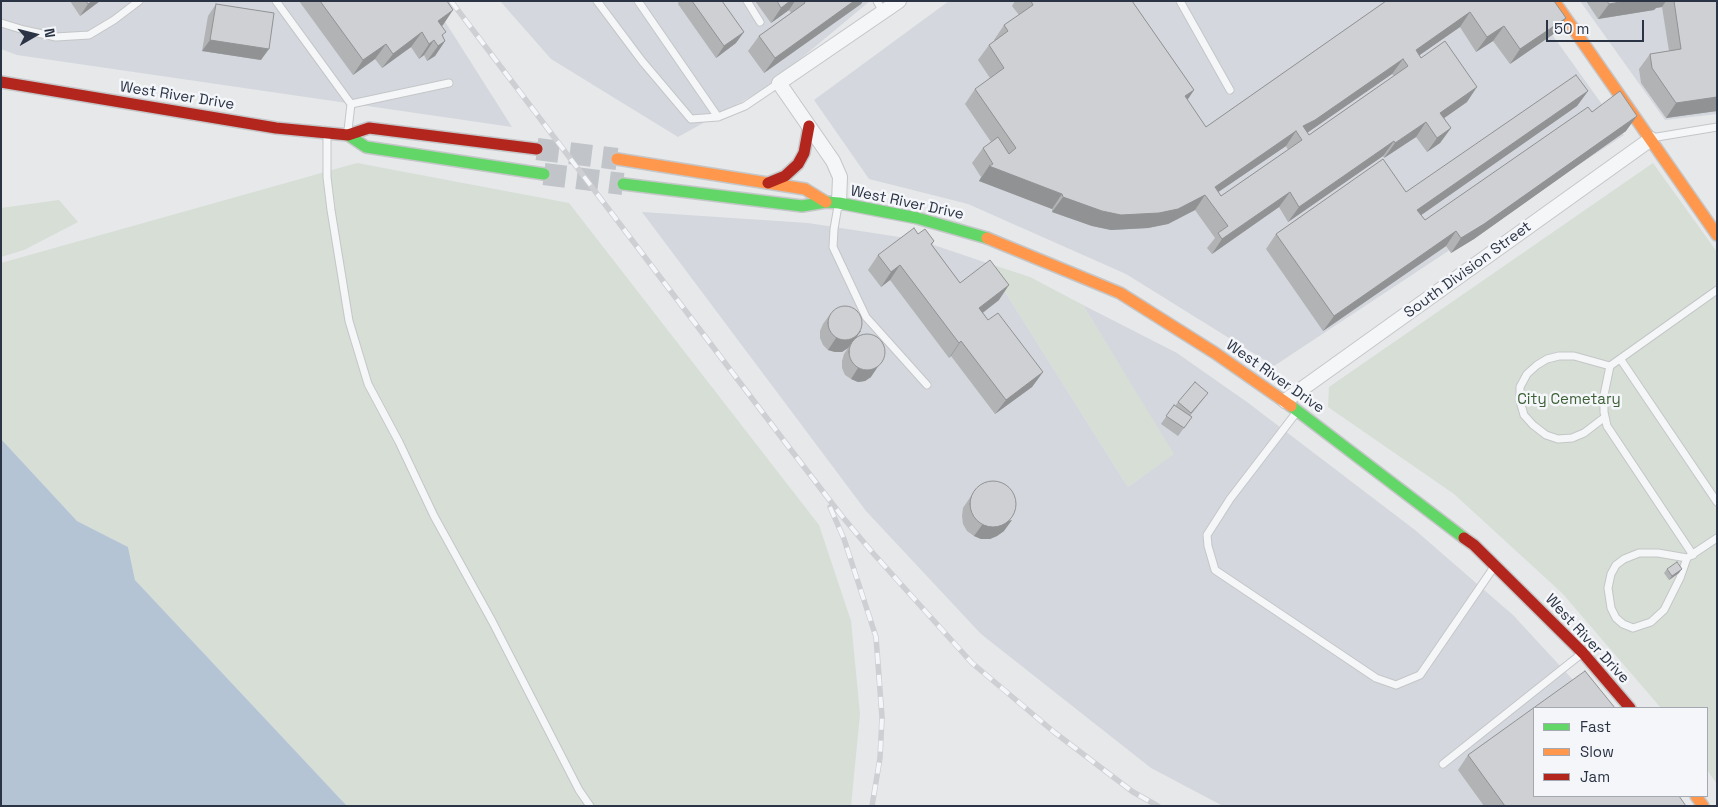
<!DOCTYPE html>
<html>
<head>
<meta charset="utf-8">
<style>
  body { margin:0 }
  #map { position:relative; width:1718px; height:807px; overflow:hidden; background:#e6e8ea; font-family:"Space Grotesk",sans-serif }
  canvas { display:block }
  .frame { position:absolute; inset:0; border:2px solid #2b3445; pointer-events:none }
  .legend { position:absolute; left:1533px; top:707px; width:175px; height:90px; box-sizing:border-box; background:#f4f6f9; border:1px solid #a4a8b1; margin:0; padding:6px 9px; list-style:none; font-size:15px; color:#2b3445 }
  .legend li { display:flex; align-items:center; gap:10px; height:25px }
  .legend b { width:25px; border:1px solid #a4a8b1 }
  .north { position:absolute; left:10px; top:10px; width:50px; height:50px; -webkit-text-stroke:4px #f4f6f9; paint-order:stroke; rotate:82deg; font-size:14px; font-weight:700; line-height:20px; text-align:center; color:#2b3445 }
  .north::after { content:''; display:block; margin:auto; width:18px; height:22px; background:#2b3445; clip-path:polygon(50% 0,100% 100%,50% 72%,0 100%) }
  .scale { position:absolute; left:1546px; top:20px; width:98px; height:22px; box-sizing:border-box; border:2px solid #2b3445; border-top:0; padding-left:6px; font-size:15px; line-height:18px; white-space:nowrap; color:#2b3445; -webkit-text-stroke:4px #f4f6f9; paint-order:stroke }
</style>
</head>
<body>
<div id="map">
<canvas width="1718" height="807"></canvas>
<div class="frame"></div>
<ul class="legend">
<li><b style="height:6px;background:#63d668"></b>Fast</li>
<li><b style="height:6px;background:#ff974d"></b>Slow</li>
<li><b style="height:6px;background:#b3261e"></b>Jam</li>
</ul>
<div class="north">N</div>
<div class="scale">50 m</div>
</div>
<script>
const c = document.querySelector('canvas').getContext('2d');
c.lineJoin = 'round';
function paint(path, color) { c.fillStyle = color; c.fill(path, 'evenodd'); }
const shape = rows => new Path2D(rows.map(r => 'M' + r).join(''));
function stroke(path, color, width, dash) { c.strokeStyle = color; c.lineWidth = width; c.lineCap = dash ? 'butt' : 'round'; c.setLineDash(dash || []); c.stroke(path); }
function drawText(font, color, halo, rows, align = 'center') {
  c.font = font + ' "Space Grotesk",sans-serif'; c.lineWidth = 5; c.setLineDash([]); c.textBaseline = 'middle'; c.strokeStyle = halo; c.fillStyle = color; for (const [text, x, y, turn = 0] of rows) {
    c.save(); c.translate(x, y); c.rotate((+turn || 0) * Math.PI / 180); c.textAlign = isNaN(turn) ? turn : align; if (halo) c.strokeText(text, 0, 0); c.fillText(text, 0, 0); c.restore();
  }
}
paint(shape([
  [1,1,432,1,512,127,17,55,1,49],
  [500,1,870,1,763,90,678,137,551,59],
  [949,1,1528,1,1624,135,1274,366,1126,274,968,204,869,179,814,100],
  [1580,1,1717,1,1717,114,1665,120],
  [642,212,808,223,919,240,987,263,1128,487,1173,454,1083,305,1177,353,1247,402,1415,530,1513,615,1599,708,1534,708,1534,796,1675,806,1223,806,1151,768,981,634,866,511]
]), '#d4d7dd');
paint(shape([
  [357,163,569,203,819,525,851,621,860,714,851,806,347,806,135,580,128,547,77,521,1,439,1,263],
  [1653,163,1717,252,1717,784,1707,770,1707,708,1661,708,1562,593,1454,494,1328,407,1329,387],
  [59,200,78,222,24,250,1,257,1,208],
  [987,263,1030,277,1083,305,1174,454,1128,487]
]), '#d6ded6');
paint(shape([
  [1,439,77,521,128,547,135,580,347,806,1,806]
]), '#b4c4d5');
stroke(shape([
  [537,149,617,159],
  [544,174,623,184]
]), '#c1c4c9', 22, [22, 11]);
const lane = shape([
  [276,1,351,104,348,130],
  [597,1,642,61,691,119,718,117],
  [638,1,718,117,745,106,779,83],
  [747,1,760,22],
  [877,1,883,12],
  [1180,1,1230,90],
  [1,23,24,30,56,37,89,35,114,20,139,1],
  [351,104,449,83],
  [327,136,327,177,331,210,349,321,368,384,399,442,434,516,492,621,579,790,590,806],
  [1651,138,1717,127],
  [838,206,834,229,833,247,866,317,927,385],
  [1621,360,1717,502],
  [1296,413,1230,499,1207,535,1208,546,1215,570,1376,678,1396,685,1420,675,1494,567],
  [1605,417,1584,433,1572,438,1558,439,1546,435,1533,425,1524,415,1520,401,1520,387,1527,374,1537,365,1547,359,1559,356,1574,356,1610,366],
  [1639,553,1658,553,1687,558,1680,578,1664,610,1651,622,1633,628,1623,624,1616,618,1611,608,1608,588,1611,574,1616,565,1624,559,1639,553],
  [1693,555,1607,426,1604,412,1604,395,1610,366,1717,290],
  [1690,556,1717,538],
  [1443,764,1580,655]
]);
const street = shape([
  [839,203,840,177,833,161,779,83,899,1],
  [1285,401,1651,139]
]);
const fast = shape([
  [348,135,366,147,544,174],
  [623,184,802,206,826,202,839,203,917,218,987,238],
  [1291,406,1464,538]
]);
const slow = shape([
  [1554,1,1717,235],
  [617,159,805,189,826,202],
  [987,238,1120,293,1215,353,1291,406],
  [1696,796,1703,806]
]);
const jam = shape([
  [1,82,276,128,348,135],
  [348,135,369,128,537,149],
  [768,183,785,176,798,164,804,153,809,126],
  [1464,538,1474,545,1583,653,1630,708]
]);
stroke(lane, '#c4c6c8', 9);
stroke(street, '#c4c6c8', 16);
stroke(fast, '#c4c6c8', 14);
stroke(slow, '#c4c6c8', 14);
stroke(jam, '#c4c6c8', 14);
stroke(lane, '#f5f6f7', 7);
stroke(street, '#f5f6f7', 14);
stroke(fast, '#63d668', 11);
stroke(slow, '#ff974d', 11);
stroke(jam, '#b3261e', 11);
const rail = shape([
  [451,1,788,446,841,515,872,552,972,663,1054,732,1133,792,1158,806],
  [830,507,844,539,876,637,882,717,880,758,872,806]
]);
stroke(rail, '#cecfd2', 5.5);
stroke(rail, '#f4f6f9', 4, [11]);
paint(shape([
  [70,1,100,1,80,16],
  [299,1,447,1,443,25,442,26,443,36,445,41,435,56,427,61,424,55,419,59,411,47,382,68,375,59,353,75],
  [679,1,722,1,736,43,716,58,678,4],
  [755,1,863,1,861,4,764,73,748,51,759,36,791,13,789,10,771,23],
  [1015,1,1132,1,1194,90,1187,100,1206,127,1386,1,1554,1,1555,33,1510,64,1493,41,1476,52,1460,27,1419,55,1421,58,1467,102,1444,118,1451,128,1440,143,1427,152,1416,137,1384,158,1383,156,1288,222,1279,207,1212,254,1207,248,1215,238,1195,210,1168,224,1148,228,1111,230,1092,226,1052,212,1052,209,979,181,981,177,972,163,983,148,991,142,965,104,975,89,990,78,978,60,989,45,994,41,994,40,1004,25,1019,15,1012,6],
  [1392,74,1394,76,1309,135,1307,133],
  [1286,146,1288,150,1221,196,1218,192],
  [1586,1,1717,1,1717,111,1666,118,1641,83,1639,69,1650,54,1669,51,1662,7,1656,8,1654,10,1598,19],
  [216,4,261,60,202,51,208,16],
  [1588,91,1577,106,1421,215,1425,220,1592,112,1626,131,1474,239,1451,253,1446,246,1323,331,1266,249,1276,234,1406,192],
  [918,234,934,241,932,245,960,283,999,300,983,313,988,320,1043,372,1032,387,995,414,951,356,949,358,890,280,881,287,868,270,878,255],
  [831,313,861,331,854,340,871,377,865,381,858,382,851,379,845,375,842,368,842,361,844,354,848,348,842,352,835,352,828,350,823,345,820,338,820,331,823,324],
  [1205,397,1190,416,1192,417,1178,436,1161,424,1174,405,1175,406,1178,402],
  [975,490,1004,531,997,536,990,539,981,539,974,536,967,531,963,524,962,516,963,508],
  [1667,569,1679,573,1669,580,1664,573],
  [1468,755,1686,806,1484,806,1458,770]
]), '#b1b3b5');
paint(shape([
  [93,1,100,1,80,16,88,4],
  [790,1,795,1,789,10,771,23,781,8],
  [854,1,863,1,861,4,764,73,775,58],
  [1626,1,1666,1,1662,7,1656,8,1654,10,1598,19,1609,4],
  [453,10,443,25,427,36,438,21],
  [1470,12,1460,27,1407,64,1416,50],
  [1566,18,1555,33,1510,64,1520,49],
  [1504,26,1493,41,1476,52,1487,37],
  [422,32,411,47,382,68,393,54],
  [744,32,736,43,716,58,724,46],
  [210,40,269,49,261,60,202,51],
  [434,40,424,55,419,59,429,44],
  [445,41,435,56,427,61,438,46],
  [386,44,375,59,353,75,363,60],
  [1403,59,1392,74,1304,135,1303,126],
  [1477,87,1467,102,1430,128,1440,113],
  [1194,90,1184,105,1185,96],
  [1588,91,1577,106,1407,225,1417,210],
  [1717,97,1717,111,1666,118,1676,103],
  [1637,116,1626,131,1474,239,1451,253,1461,238],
  [1426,122,1416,137,1384,158,1395,143],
  [1451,128,1440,143,1427,152,1437,138],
  [1296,131,1286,146,1208,199,1215,187],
  [1394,141,1383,156,1288,222,1299,207],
  [989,166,1062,194,1052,209,979,181],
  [1290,192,1279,207,1212,254,1222,239],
  [1205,195,1195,210,1168,224,1148,228,1111,230,1092,226,1052,212,1063,197],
  [1456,231,1446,246,1323,331,1334,316],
  [900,265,890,280,881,287,891,272],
  [1009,285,999,300,969,323,979,308],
  [861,331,848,348,842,352,835,352,828,350,836,338],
  [961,341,951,356,949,358,959,343],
  [879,365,871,377,865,381,858,382,851,379,858,368],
  [1043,372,1032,387,995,414,1006,400],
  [1012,520,1004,531,997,536,990,539,981,539,974,536,982,525],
  [1682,569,1679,573,1669,580,1672,576]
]), '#909294');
const building = shape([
  [86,1,93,1,88,4,86,1],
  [320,1,447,1,453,10,438,21,446,32,442,35,445,41,438,46,434,40,429,44,422,32,393,54,386,44,363,60,320,1],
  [692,1,722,1,744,32,724,46,692,1],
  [777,1,790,1,781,8,777,1],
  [804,1,854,1,775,58,759,36,805,3,804,1],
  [1031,1,1132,1,1194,90,1185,96,1206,127,1386,1,1554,1,1566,18,1520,49,1504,26,1487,37,1470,12,1416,50,1421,58,1445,41,1477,87,1440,113,1451,128,1437,138,1426,122,1395,143,1394,141,1299,207,1290,192,1222,239,1218,233,1228,226,1205,195,1178,209,1159,213,1121,215,1102,211,1063,197,1062,194,989,166,993,164,983,148,998,137,1009,154,1016,148,975,89,1004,68,989,45,1008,31,1004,25,1033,5,1031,1],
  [1403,59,1408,66,1309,135,1303,126,1315,120,1403,59],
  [1296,131,1302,140,1221,196,1215,187,1296,131],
  [1607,1,1626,1,1609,4,1607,1],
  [1674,1,1717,1,1717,97,1676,103,1652,68,1650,54,1681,49,1674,1],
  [216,4,274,13,269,49,210,40,216,4],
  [1576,75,1588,91,1417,210,1425,220,1588,107,1592,112,1620,91,1637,116,1484,224,1461,238,1456,231,1334,316,1276,234,1383,159,1406,192,1576,75],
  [914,228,918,234,925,229,934,241,931,244,960,283,990,260,1009,285,979,308,988,320,998,313,1043,372,1006,400,961,341,959,343,900,265,891,272,878,255,914,228],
  '828 323a17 17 0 1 1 34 0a17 17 0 1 1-34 0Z',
  '849 352a18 18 0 1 1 36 0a18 18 0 1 1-36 0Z',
  [1195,382,1208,393,1191,413,1178,402,1195,382],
  [1174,405,1192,417,1184,428,1166,416,1174,405],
  '970 504a23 23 0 1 1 46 0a23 23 0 1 1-46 0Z',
  [1677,562,1682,569,1672,576,1667,569,1677,562],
  [1585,671,1615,708,1534,708,1534,796,1679,796,1686,806,1505,806,1468,755,1585,671]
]);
paint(building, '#ced0d3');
stroke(building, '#909294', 1);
drawText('15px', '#2b3445', '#f4f6f9', [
  ["West River Drive",177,96,9],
  ["West River Drive",907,203,12],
  ["South Division Street",1468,270,-36],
  ["West River Drive",1275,377,35],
  ["West River Drive",1587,639,47]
]);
drawText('15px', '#3f6138', '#f4f6f9', [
  ["City Cemetary",1569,400]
]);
</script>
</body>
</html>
